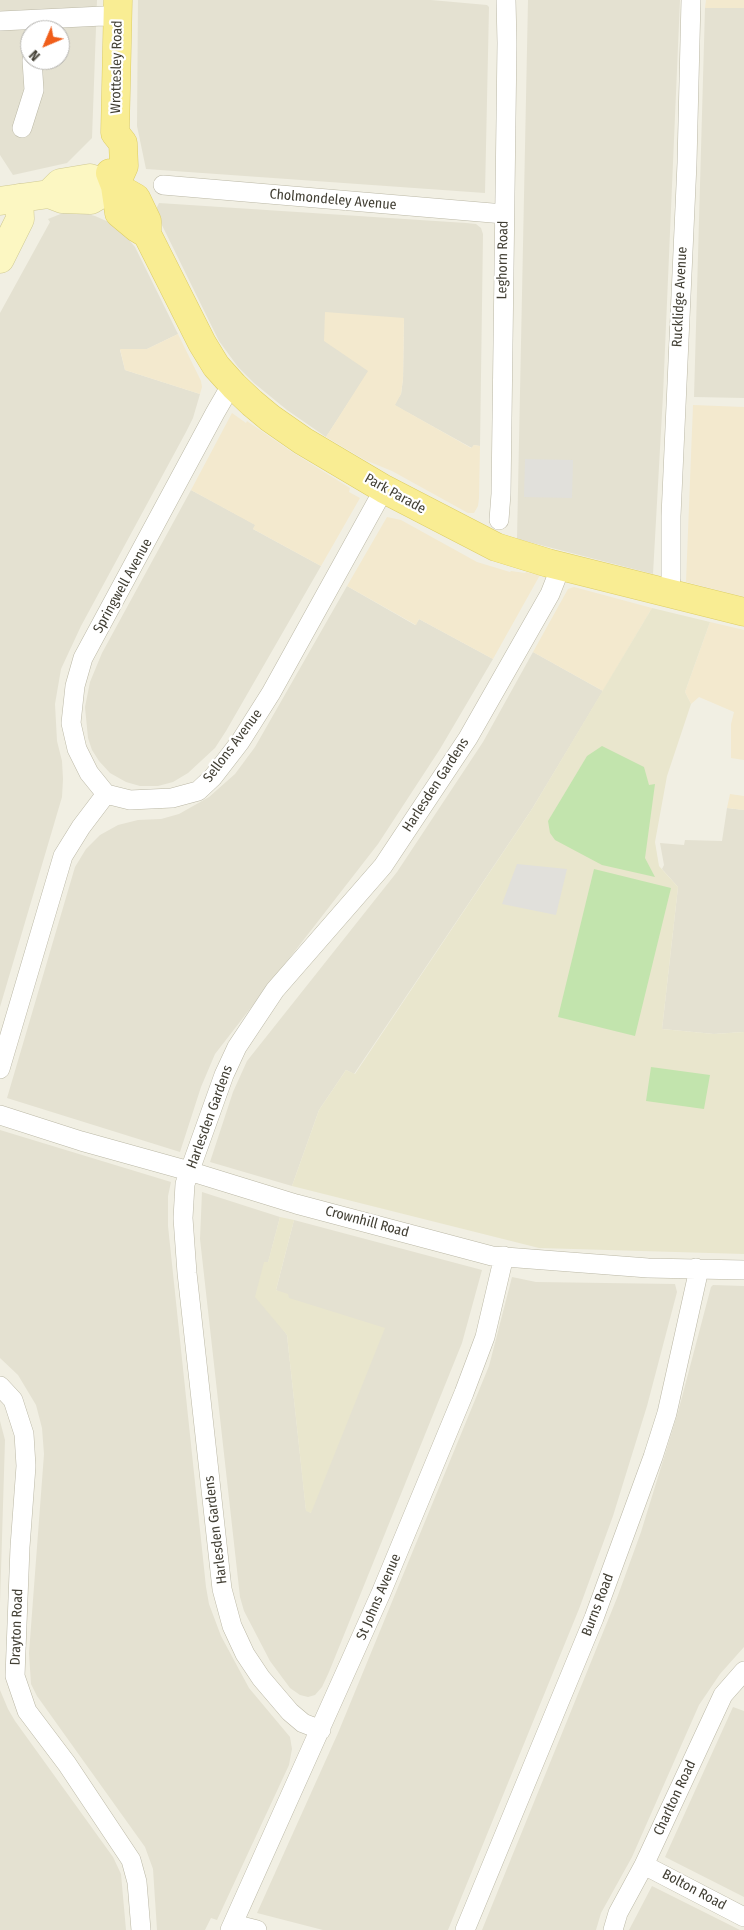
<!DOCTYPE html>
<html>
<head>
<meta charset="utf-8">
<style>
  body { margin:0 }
  #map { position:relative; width:744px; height:1930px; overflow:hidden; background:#f1efe3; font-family:"Fira Sans Condensed",sans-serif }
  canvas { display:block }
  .north { position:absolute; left:20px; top:20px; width:50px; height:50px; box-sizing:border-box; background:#fff; border:1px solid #b3b2ae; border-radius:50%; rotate:225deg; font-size:14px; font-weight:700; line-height:20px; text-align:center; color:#423f34 }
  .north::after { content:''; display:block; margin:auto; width:18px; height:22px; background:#f05e1a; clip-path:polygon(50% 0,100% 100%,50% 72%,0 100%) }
</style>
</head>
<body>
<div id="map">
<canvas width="744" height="1930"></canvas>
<div class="north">N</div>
</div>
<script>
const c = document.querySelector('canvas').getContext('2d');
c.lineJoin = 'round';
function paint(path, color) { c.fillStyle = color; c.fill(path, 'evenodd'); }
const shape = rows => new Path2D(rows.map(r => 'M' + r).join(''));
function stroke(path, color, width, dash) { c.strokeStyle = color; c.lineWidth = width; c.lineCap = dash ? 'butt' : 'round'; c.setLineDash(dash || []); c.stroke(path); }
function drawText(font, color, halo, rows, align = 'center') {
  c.font = font + ' "Fira Sans Condensed",sans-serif'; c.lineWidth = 4.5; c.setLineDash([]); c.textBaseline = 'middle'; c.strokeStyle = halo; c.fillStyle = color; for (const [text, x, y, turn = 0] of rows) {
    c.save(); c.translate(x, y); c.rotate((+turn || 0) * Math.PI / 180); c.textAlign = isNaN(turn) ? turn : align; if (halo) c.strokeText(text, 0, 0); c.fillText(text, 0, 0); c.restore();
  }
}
paint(shape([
  [0,0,97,0,92,138,67,163,13,175,0,155],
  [30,30,60,30,60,60,30,60],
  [138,0,431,0,487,5,489,7,485,193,146,169,137,126],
  [528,0,680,0,663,395,653,574,517,539],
  [705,8,744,8,744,398,694,397],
  [159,203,466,223,476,224,481,228,483,234,480,446,474,445,472,448,394,405,401,394,403,379,404,318,326,437,287,410,254,383,238,367,219,341,156,213,156,209],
  [81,212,95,216,111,223,125,235,135,247,178,334,147,349,120,350,125,370,200,394,193,418,186,432,81,626,61,669,55,704,57,741,62,761,63,779,62,797,0,1007,0,313,50,222,48,219,63,213],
  [191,490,256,525,253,529,321,566,226,731,215,748,188,773,173,782,158,786,140,786,126,782,110,773,99,761,92,750,88,738,85,707,90,682,102,653],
  [347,586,415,625,419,619,493,659,440,749,378,844,215,1054,201,1087,180,1152,7,1098,75,867,86,849,100,835,118,825,138,820,161,819,179,814,209,797,235,774,255,747],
  [533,652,603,691,532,809,354,1074,346,1070,319,1110,292,1186,210,1162,233,1092,247,1061,397,872,483,742],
  [727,808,744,810,744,1032,714,1034,662,1029,678,887,662,869,664,865,660,843,684,845,685,840,722,841],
  [0,1130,171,1182,168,1196,168,1226,206,1587,209,1604,221,1636,249,1688,290,1737,292,1749,289,1765,217,1920,211,1918,205,1930,157,1930,153,1869,145,1847,37,1696,31,1684,29,1653,44,1454,42,1428,36,1405,18,1375,0,1358],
  [202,1192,280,1217,268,1263,265,1262,278,1322,287,1335,306,1510,311,1513,288,1298,276,1290,294,1220,482,1270,462,1343,329,1672,322,1687,315,1695,308,1697,300,1695,290,1688,270,1661,244,1611,240,1597,200,1239],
  [512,1277,536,1282,675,1284,677,1292,647,1406,613,1516,579,1609,448,1930,323,1930,257,1913,338,1733,489,1366],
  [713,1285,744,1286,744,1647,720,1674,699,1705,632,1857,601,1913,596,1930,482,1930,617,1598,641,1532,678,1412,711,1287],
  [0,1421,5,1440,0,1603],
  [0,1690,8,1709,15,1721,113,1857,121,1874,126,1930,0,1930],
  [733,1707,744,1711,744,1897,665,1857],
  [652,1886,740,1930,629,1930]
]), '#e4e1d1');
paint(shape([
  [706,0,744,0,744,8,705,8],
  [325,312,404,318,403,379,401,394,395,405,471,448,474,445,480,446,479,498,478,506,474,513,468,513,392,471,365,460,326,437,368,371,324,341],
  [178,334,201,381,202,387,200,394,125,370,120,349,147,349],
  [693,405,744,407,744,597,686,582],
  [232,413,246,423,247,421,292,452,350,488,349,492,360,498,321,566,253,529,255,525,191,490],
  [387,517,401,520,477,562,510,572,511,571,525,573,526,572,540,575,493,659,419,619,416,625,347,586],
  [574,587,652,608,603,691,533,652,568,589],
  [710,622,744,630,744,760,731,758,731,724,734,712,699,697,691,704,685,692],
  [730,794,744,796,744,810,727,808]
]), '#f3e9ce');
paint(shape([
  [652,608,710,622,685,692,691,704,667,776,655,842,659,866,678,887,662,1029,714,1034,744,1032,744,1254,539,1248,292,1186,319,1110,346,1070,355,1074,532,809],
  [280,1217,294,1220,276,1290,288,1294,289,1298,385,1328,311,1513,306,1511,287,1335,255,1297,264,1262,268,1262]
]), '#e9e6cd');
paint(shape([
  [602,746,644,767,649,785,655,784,645,858,655,877,602,865,555,840,550,833,548,821,587,756],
  [594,869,671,888,635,1036,558,1017],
  [651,1067,710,1075,704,1109,646,1101]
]), '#c2e4ad');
paint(shape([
  [525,459,573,460,572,498,524,497],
  [517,864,567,869,556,915,502,904]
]), '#e1e0db');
const street = shape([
  [0,21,103,16,119,17],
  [22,128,34,90,32,60],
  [163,185,504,214],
  [499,520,501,494,507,43,506,0],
  [668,593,671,578,671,516,687,163,691,0],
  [106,794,89,773,77,749,71,723,75,686,83,658,215,413,226,394,234,386],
  [106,794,130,800,172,798,198,791,213,777,240,742,271,693,384,489],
  [0,1069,63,856,81,827,106,794],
  [0,1115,81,1141,189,1171,296,1204,492,1256,648,1268,744,1270],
  [0,1386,13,1400,24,1434,26,1466,20,1547,15,1676,27,1711,67,1764,131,1860,137,1882,141,1930],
  [321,1730,303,1723,290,1712,261,1678,245,1654,232,1626,222,1589,187,1273,183,1218,185,1184,224,1075,237,1047,275,990,383,866,468,738,550,594,561,566],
  [644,1865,744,1917],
  [233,1924,257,1930],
  [230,1930,381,1593,464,1393,485,1337,504,1256],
  [465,1930,594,1618,653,1457,667,1413,697,1278,696,1268],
  [613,1930,618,1913,644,1865,723,1695,744,1671]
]);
const secondary = shape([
  [49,194,60,183,90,178,115,186],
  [0,201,49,194,62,199,91,200,115,186],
  [0,259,20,219,19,198]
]);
const primary = shape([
  [110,173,115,186,119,213,137,228,147,234],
  [115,186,136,198,147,221,147,234,202,343,216,366,234,386,252,403,270,418,303,441,384,489,496,547,548,563,744,612],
  [115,186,124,166,123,143,115,133,118,0]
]);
stroke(street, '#bbb8a6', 20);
stroke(secondary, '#cfc994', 29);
stroke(primary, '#ddcd64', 29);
stroke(street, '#fff', 19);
stroke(secondary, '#fcf7c2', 28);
stroke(primary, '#f9ed93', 28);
drawText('14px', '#423f34', '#fff', [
  ["Wrottesley Road",117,67,-89],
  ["Cholmondeley Avenue",333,200,5],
  ["Leghorn Road",503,260,-89],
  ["Rucklidge Avenue",680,297,-87],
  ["Park Parade",395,494,29],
  ["Springwell Avenue",123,586,-61],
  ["Sellons Avenue",233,746,-53],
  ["Harlesden Gardens",436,785,-57],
  ["Harlesden Gardens",210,1117,-70],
  ["Crownhill Road",367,1222,15],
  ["Harlesden Gardens",216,1530,-97],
  ["St Johns Avenue",379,1597,-67],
  ["Burns Road",598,1605,-69],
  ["Drayton Road",17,1627,-88],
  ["Charlton Road",675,1798,-65],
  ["Bolton Road",694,1890,28]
]);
</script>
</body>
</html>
